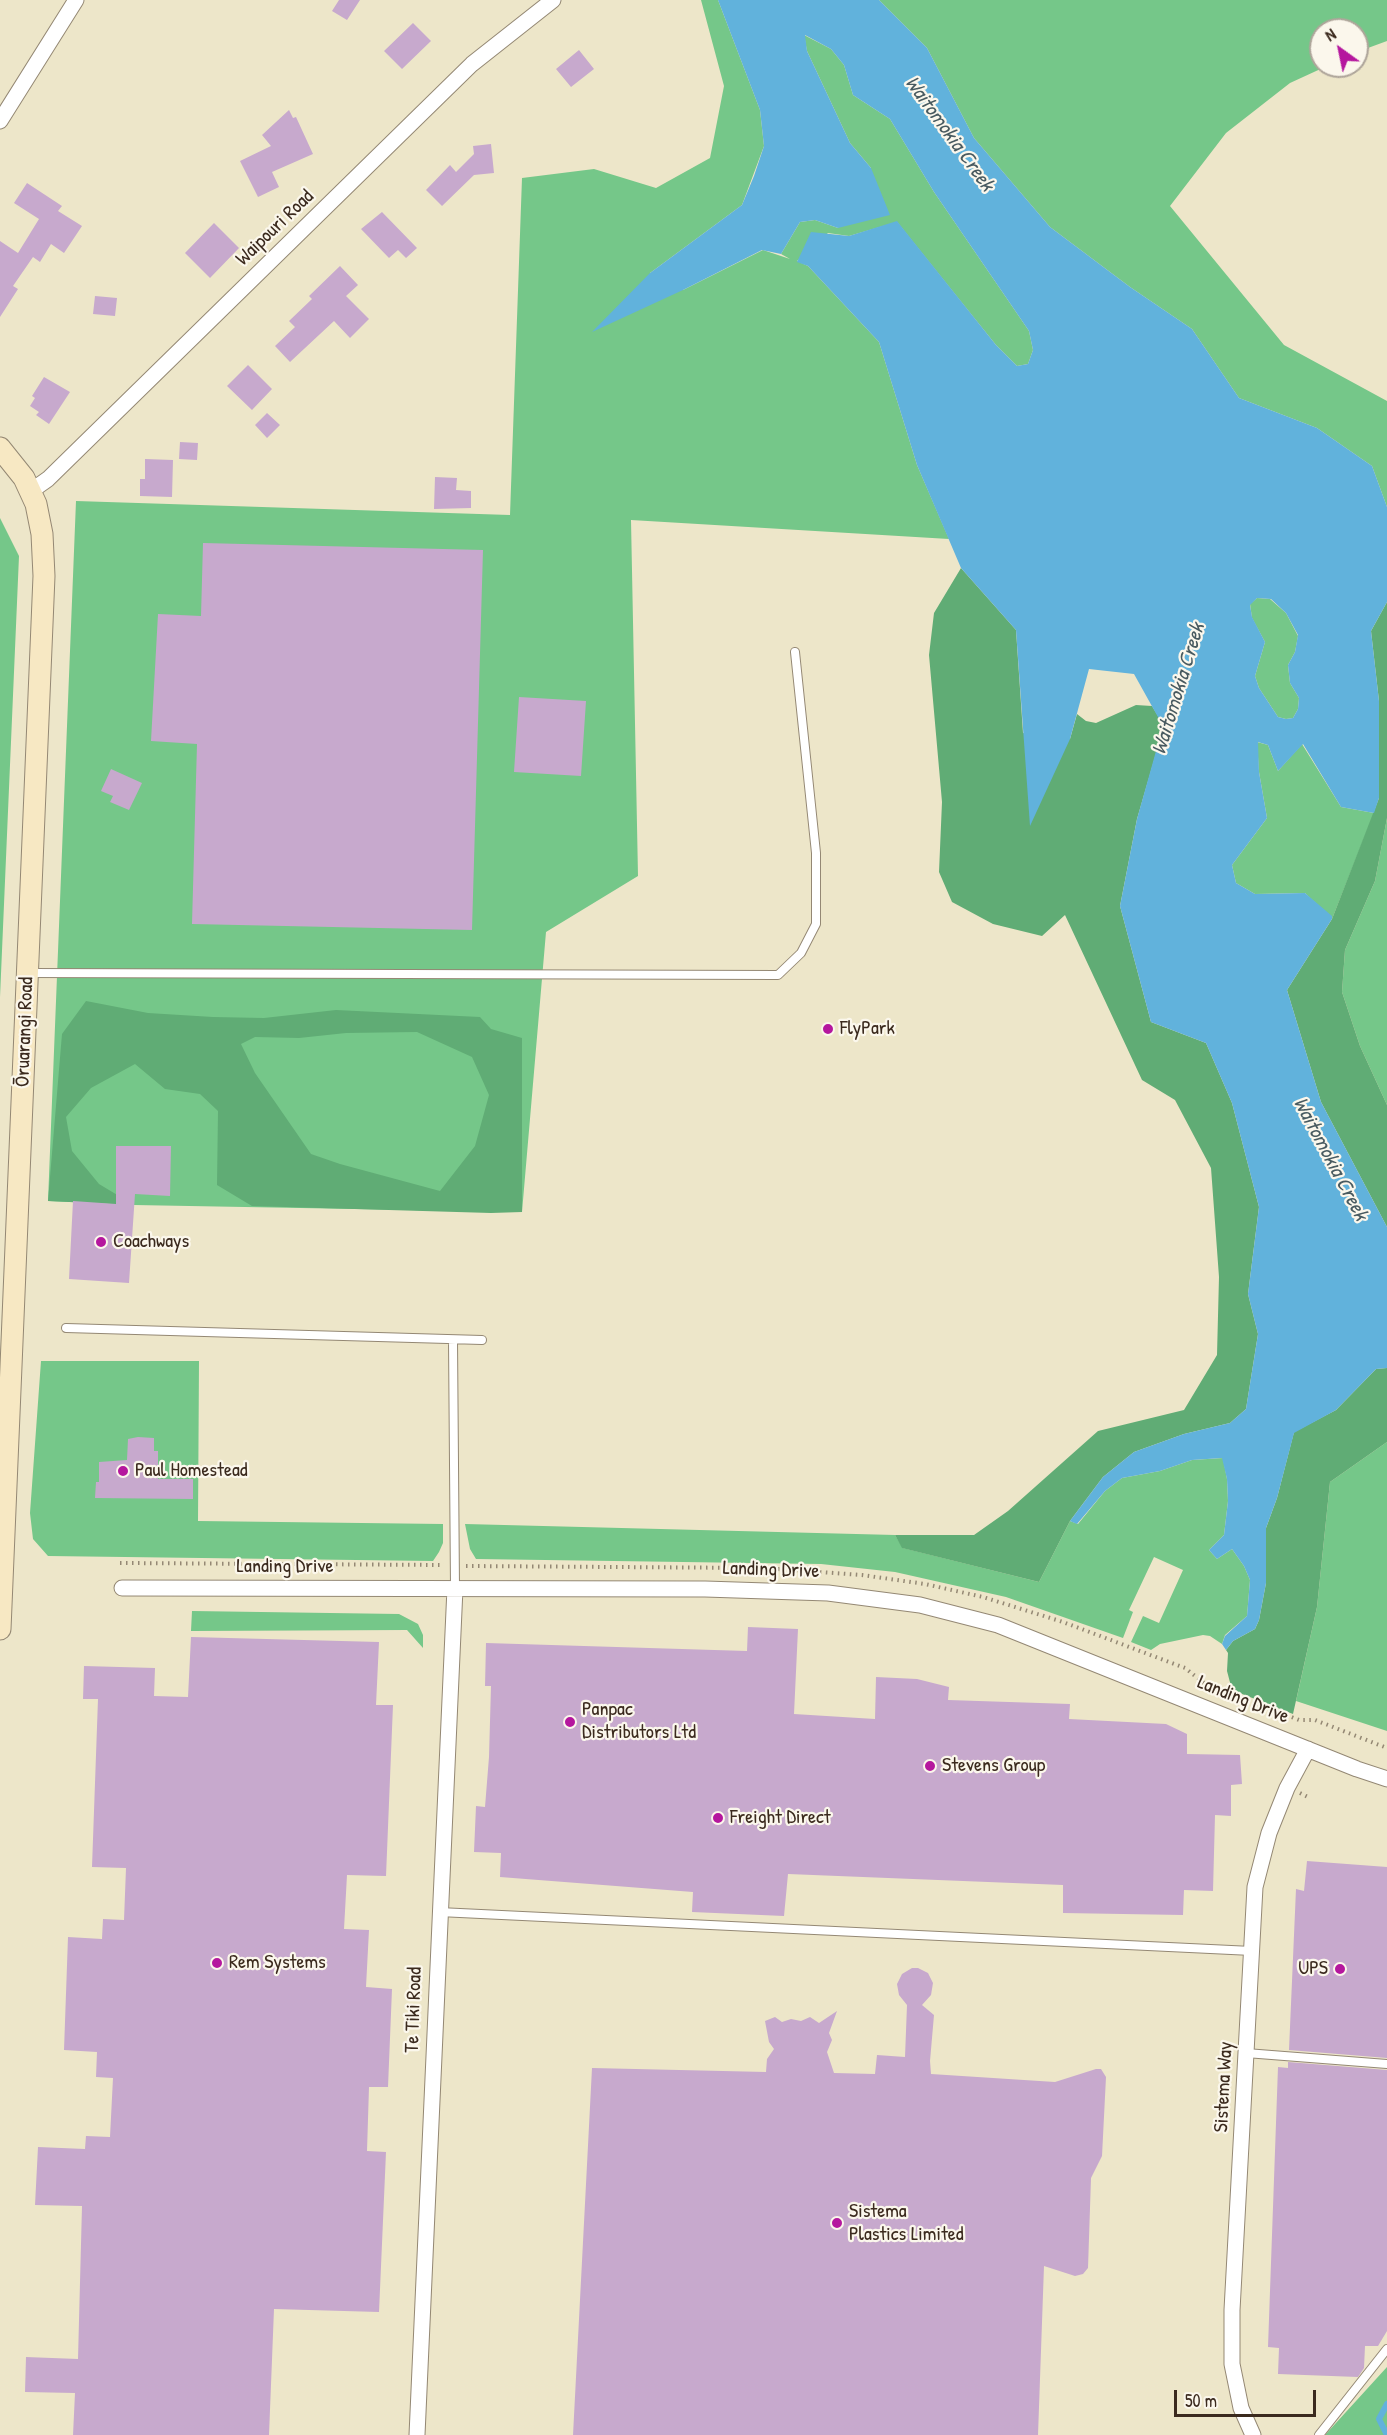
<!DOCTYPE html>
<html>
<head>
<meta charset="utf-8">
<style>
  body { margin:0 }
  #map { position:relative; width:1387px; height:2435px; overflow:hidden; background:#ede6c9; font-family:"Patrick Hand",sans-serif }
  canvas { display:block }
  .north { position:absolute; left:1309px; top:18px; width:60px; height:60px; box-sizing:border-box; background:#fbf7ec; border:2px solid #aea59a; border-radius:50%; rotate:327deg; font-size:16px; font-weight:700; line-height:24px; text-align:center; color:#3b2a1e }
  .north::after { content:''; display:block; margin:auto; width:21px; height:27px; background:#b5179e; clip-path:polygon(50% 0,100% 100%,50% 72%,0 100%) }
  .scale { position:absolute; left:1174px; top:2390px; width:142px; height:27px; box-sizing:border-box; border:3px solid #3b2a1e; border-top:0; padding-left:8px; font-size:18px; line-height:21px; white-space:nowrap; color:#3b2a1e; -webkit-text-stroke:4px #fbf7ec; paint-order:stroke }
</style>
</head>
<body>
<div id="map">
<canvas width="1387" height="2435"></canvas>
<div class="north">N</div>
<div class="scale">50 m</div>
</div>
<script>
const c = document.querySelector('canvas').getContext('2d');
c.lineJoin = 'round';
function paint(path, color) { c.fillStyle = color; c.fill(path, 'evenodd'); }
const shape = rows => new Path2D(rows.map(r => 'M' + r).join(''));
function stroke(path, color, width, dash) { c.strokeStyle = color; c.lineWidth = width; c.lineCap = dash ? 'butt' : 'round'; c.setLineDash(dash || []); c.stroke(path); }
function drawText(font, color, halo, rows, align = 'center') {
  c.font = font + ' "Patrick Hand",sans-serif'; c.lineWidth = 4.5; c.setLineDash([]); c.textBaseline = 'middle'; c.strokeStyle = halo; c.fillStyle = color; for (const [text, x, y, turn = 0] of rows) {
    c.save(); c.translate(x, y); c.rotate((+turn || 0) * Math.PI / 180); c.textAlign = isNaN(turn) ? turn : align; if (halo) c.strokeText(text, 0, 0); c.fillText(text, 0, 0); c.restore();
  }
}
paint(shape([
  [701,0,718,0,760,110,764,146,742,205,650,273,683,290,763,250,790,259,781,254,800,222,815,220,838,228,871,168,850,143,807,51,804,35,831,49,844,65,853,95,890,119,934,192,1029,331,1033,350,1028,364,1017,366,996,345,897,222,849,236,828,233,797,261,808,266,879,342,917,465,949,539,631,520,638,876,546,932,522,1212,134,1205,48,1201,76,501,510,515,522,178,594,169,656,188,710,158,724,86],
  [879,0,1387,0,1387,41,1357,52,1357,30,1321,30,1321,66,1327,66,1290,83,1226,133,1170,206,1284,345,1387,401,1387,507,1372,466,1317,428,1239,398,1192,329,1130,287,1050,227,974,138,927,48],
  [0,518,19,556,0,997],
  [1257,598,1270,599,1286,613,1298,636,1295,652,1288,665,1290,683,1299,698,1298,709,1293,718,1286,719,1278,717,1259,688,1255,676,1265,642,1252,618,1250,604],
  [1257,742,1268,745,1278,771,1302,744,1341,807,1374,813,1332,919,1305,893,1255,894,1236,883,1232,865,1267,818,1259,772],
  [1387,818,1387,1105,1360,1046,1342,992,1345,950,1375,881],
  [41,1361,199,1361,198,1521,443,1524,443,1543,439,1552,433,1561,48,1556,33,1539,30,1513],
  [1387,1442,1387,1731,1296,1701,1317,1607,1330,1482],
  [1223,1458,1227,1479,1228,1501,1224,1535,1209,1550,1217,1559,1232,1549,1244,1566,1250,1580,1247,1616,1225,1635,1222,1644,1210,1636,1203,1635,1160,1644,1151,1650,1131,1642,1143,1616,1159,1623,1183,1570,1154,1557,1129,1610,1133,1612,1123,1638,1006,1597,895,1572,821,1564,476,1559,470,1549,465,1524,895,1535,903,1548,1039,1582,1070,1521,1078,1524,1105,1491,1122,1478,1160,1471,1192,1460],
  [192,1611,399,1614,418,1624,423,1635,423,1648,407,1630,191,1631],
  [1387,2367,1387,2435,1325,2435]
]), '#75c789');
paint(shape([
  [961,568,1016,630,1023,733,1070,739,1077,714,1086,721,1096,723,1136,705,1152,706,1164,726,1137,819,1120,906,1151,1022,1206,1043,1232,1103,1259,1207,1248,1294,1258,1334,1246,1409,1230,1423,1184,1434,1134,1452,1103,1477,1070,1521,1039,1582,902,1548,895,1535,974,1535,1008,1511,1098,1431,1184,1410,1217,1355,1219,1277,1211,1168,1175,1100,1142,1080,1065,915,1042,936,993,924,952,902,939,872,942,802,929,655,934,613],
  [1387,602,1387,818,1375,881,1345,950,1342,992,1360,1046,1387,1105,1387,1227,1321,1102,1287,990,1332,919,1379,798,1379,701,1371,631],
  [86,1001,148,1013,213,1017,264,1018,336,1010,480,1017,491,1029,522,1038,522,1212,491,1213,252,1206,217,1185,218,1111,200,1094,165,1089,135,1064,91,1088,66,1117,72,1151,99,1184,134,1205,48,1201,62,1034],
  [417,1032,472,1057,489,1095,475,1146,440,1191,340,1164,311,1154,255,1073,241,1044,255,1037,299,1038,346,1033],
  [1387,1368,1387,1442,1330,1482,1317,1607,1293,1714,1232,1690,1227,1671,1228,1653,1226,1650,1233,1641,1255,1629,1259,1620,1266,1583,1266,1528,1277,1498,1294,1432,1336,1410,1376,1369]
]), '#60ac75');
paint(shape([
  [718,0,879,0,927,48,974,138,1050,227,1130,287,1192,329,1239,398,1317,428,1372,466,1387,507,1387,602,1371,631,1379,701,1379,798,1374,813,1341,807,1303,744,1278,771,1268,745,1258,742,1259,772,1267,818,1232,865,1236,883,1255,894,1305,893,1332,916,1332,919,1287,990,1321,1102,1387,1227,1387,1368,1376,1369,1336,1410,1294,1433,1277,1498,1266,1528,1266,1583,1259,1620,1255,1629,1233,1641,1226,1650,1222,1644,1225,1636,1247,1616,1250,1580,1244,1566,1232,1549,1217,1559,1209,1550,1224,1535,1228,1501,1227,1479,1222,1458,1192,1460,1160,1471,1122,1478,1105,1491,1077,1524,1070,1521,1103,1477,1134,1452,1184,1434,1230,1423,1246,1409,1258,1334,1248,1294,1259,1207,1232,1103,1206,1043,1151,1022,1120,906,1137,819,1163,726,1134,674,1089,669,1070,739,1030,826,1016,630,961,568,917,465,879,342,808,266,797,262,811,232,849,236,897,221,996,345,1017,366,1028,364,1033,350,1029,331,934,192,890,119,853,95,844,65,831,49,805,35,807,51,850,143,871,168,890,215,838,228,815,220,800,222,781,254,762,250,683,290,592,332,650,273,742,205,754,176,764,146,760,110],
  [1257,598,1271,599,1286,613,1298,635,1295,652,1288,665,1290,683,1299,698,1298,709,1293,718,1286,719,1278,717,1259,688,1255,676,1265,642,1252,617,1250,605]
]), '#61b2dc');
stroke(shape([
  [1387,2404,1379,2419,1387,2435]
]), '#61b2dc', 6);
paint(shape([
  [339,0,360,0,347,20,332,11],
  [413,23,431,41,402,69,384,51],
  [579,50,594,69,571,87,556,69],
  [289,110,293,118,296,117,313,154,272,172,279,187,258,197,240,161,271,146,262,135],
  [491,144,494,173,474,175,442,206,426,190,450,165,456,172,474,154,473,146],
  [27,183,62,206,58,211,82,226,64,253,51,244,40,262,33,257,13,286,18,289,0,317,0,241,18,253,39,219,14,203],
  [382,212,417,248,406,258,398,250,389,258,361,229],
  [214,223,239,248,210,278,185,253],
  [340,266,358,285,346,296,369,319,350,338,334,321,290,362,275,346,295,327,289,321,312,299,309,296],
  [95,296,117,298,115,316,93,314],
  [248,365,272,389,252,410,227,386],
  [44,377,70,392,49,424,36,415,39,412,30,406,35,398,32,396],
  [267,413,280,425,267,438,255,425],
  [180,442,198,443,197,460,179,459],
  [145,459,173,460,172,497,140,496,140,479,145,479],
  [435,477,457,478,456,490,471,491,471,508,434,509],
  [203,543,483,550,472,930,192,924,197,744,151,741,158,614,201,616],
  [519,697,586,701,581,776,514,772],
  [111,769,142,783,129,810,110,802,113,796,101,791],
  [116,1146,171,1146,170,1196,135,1194,129,1283,69,1279,73,1201,116,1204],
  [138,1437,154,1438,154,1451,158,1451,158,1479,193,1479,193,1499,95,1498,96,1482,99,1482,99,1462,127,1460,128,1439],
  [748,1627,798,1629,794,1714,875,1719,876,1677,917,1679,949,1687,948,1700,1070,1704,1069,1719,1166,1724,1187,1734,1187,1754,1240,1755,1242,1784,1231,1785,1231,1816,1215,1815,1213,1891,1184,1890,1183,1915,1063,1913,1063,1885,788,1874,784,1916,692,1912,693,1892,500,1877,501,1853,474,1852,476,1806,485,1807,489,1757,491,1686,485,1686,486,1643,747,1651],
  [191,1637,379,1642,376,1705,393,1705,386,1876,347,1875,344,1929,369,1930,366,1987,392,1989,388,2087,369,2087,367,2151,386,2152,379,2312,274,2309,269,2435,73,2435,75,2393,25,2392,26,2357,78,2359,82,2206,35,2205,38,2147,85,2149,86,2136,110,2137,113,2078,96,2077,97,2052,64,2050,68,1937,102,1939,103,1919,124,1920,126,1868,92,1867,98,1699,83,1699,84,1666,155,1668,154,1696,188,1697],
  [1307,1861,1387,1867,1387,2058,1289,2050,1296,1889,1304,1891],
  [912,1968,918,1968,928,1973,933,1983,931,1995,922,2005,934,2015,930,2061,931,2074,1055,2082,1096,2069,1101,2069,1106,2077,1102,2156,1091,2178,1088,2268,1083,2274,1075,2276,1044,2266,1038,2435,573,2435,592,2068,766,2072,767,2059,774,2049,769,2042,765,2021,775,2017,782,2022,791,2019,801,2021,810,2017,819,2023,837,2011,829,2033,832,2040,827,2052,834,2073,875,2074,877,2055,905,2057,907,2005,899,1995,897,1984,902,1974],
  [1288,2062,1387,2070,1387,2331,1378,2346,1365,2346,1364,2368,1358,2377,1278,2374,1279,2348,1268,2347,1278,2067,1288,2068]
]), '#c7a9cd');
const lane = shape([
  [29,973,778,975,801,953,816,924,816,853,795,652],
  [66,1328,482,1340],
  [453,1340,455,1588],
  [439,1912,1252,1951],
  [1246,2053,1387,2064],
  [1319,2435,1387,2349]
]);
const street = shape([
  [0,121,76,0],
  [31,491,48,479,472,64,553,0],
  [122,1588,705,1589,828,1593,920,1605,998,1625,1357,1769,1387,1779],
  [417,2435,455,1588],
  [1253,2435,1241,2408,1232,2364,1232,2310,1255,1887,1269,1833,1287,1788,1308,1749]
]);
const secondary = shape([
  [0,448,24,478,36,504,42,534,44,576,0,1629]
]);
stroke(lane, '#948874', 10);
stroke(street, '#948874', 17);
stroke(secondary, '#948874', 23);
stroke(shape([
  [120,1563,444,1565],
  [466,1566,763,1568,862,1575,925,1584,983,1597,1063,1622,1185,1668,1204,1683,1299,1720,1315,1720,1387,1748],
  [1300,1793,1308,1797]
]), '#948874', 4, [1.5, 4.5]);
stroke(lane, '#fff', 8);
stroke(street, '#fff', 15);
stroke(secondary, '#f7e8c3', 21);
for (const [x, y, r, color] of [
  [828,1029,6,"#b5179e"],
  [101,1242,6,"#b5179e"],
  [123,1471,6,"#b5179e"],
  [570,1722,6,"#b5179e"],
  [930,1766,6,"#b5179e"],
  [718,1818,6,"#b5179e"],
  [217,1963,6,"#b5179e"],
  [1340,1969,6,"#b5179e"],
  [837,2223,6,"#b5179e"]
]) { const dot = new Path2D(); dot.arc(x, y, r, 0, 2 * Math.PI); c.fillStyle = color; c.fill(dot); stroke(dot, '#fbf7ec', 2); }
drawText('20px', '#3b2a1e', '#fbf7ec', [
  ["Waipouri Road",275,228,-44],
  ["Ōruarangi Road",25,1032,-88],
  ["Landing Drive",285,1567],
  ["Landing Drive",771,1570,2],
  ["Landing Drive",1243,1700,22],
  ["Te Tiki Road",414,2010,-88],
  ["Sistema Way",1224,2087,-87]
]);
drawText('20px', '#3b2a1e', '#fbf7ec', [
  ["FlyPark",840,1029],
  ["Coachways",113,1242],
  ["Paul Homestead",135,1471],
  ["Panpac",582,1710],
  ["Distributors Ltd",582,1733],
  ["Stevens Group",942,1766],
  ["Freight Direct",730,1818],
  ["Rem Systems",229,1963],
  ["UPS",1328,1969,"right"],
  ["Sistema",849,2212],
  ["Plastics Limited",849,2235]
], 'left');
drawText('italic 21px', '#485a60', '#fbf7ec', [
  ["Waitomokia Creek",949,134,54],
  ["Waitomokia Creek",1179,689,-73],
  ["Waitomokia Creek",1330,1159,62]
]);
</script>
</body>
</html>
